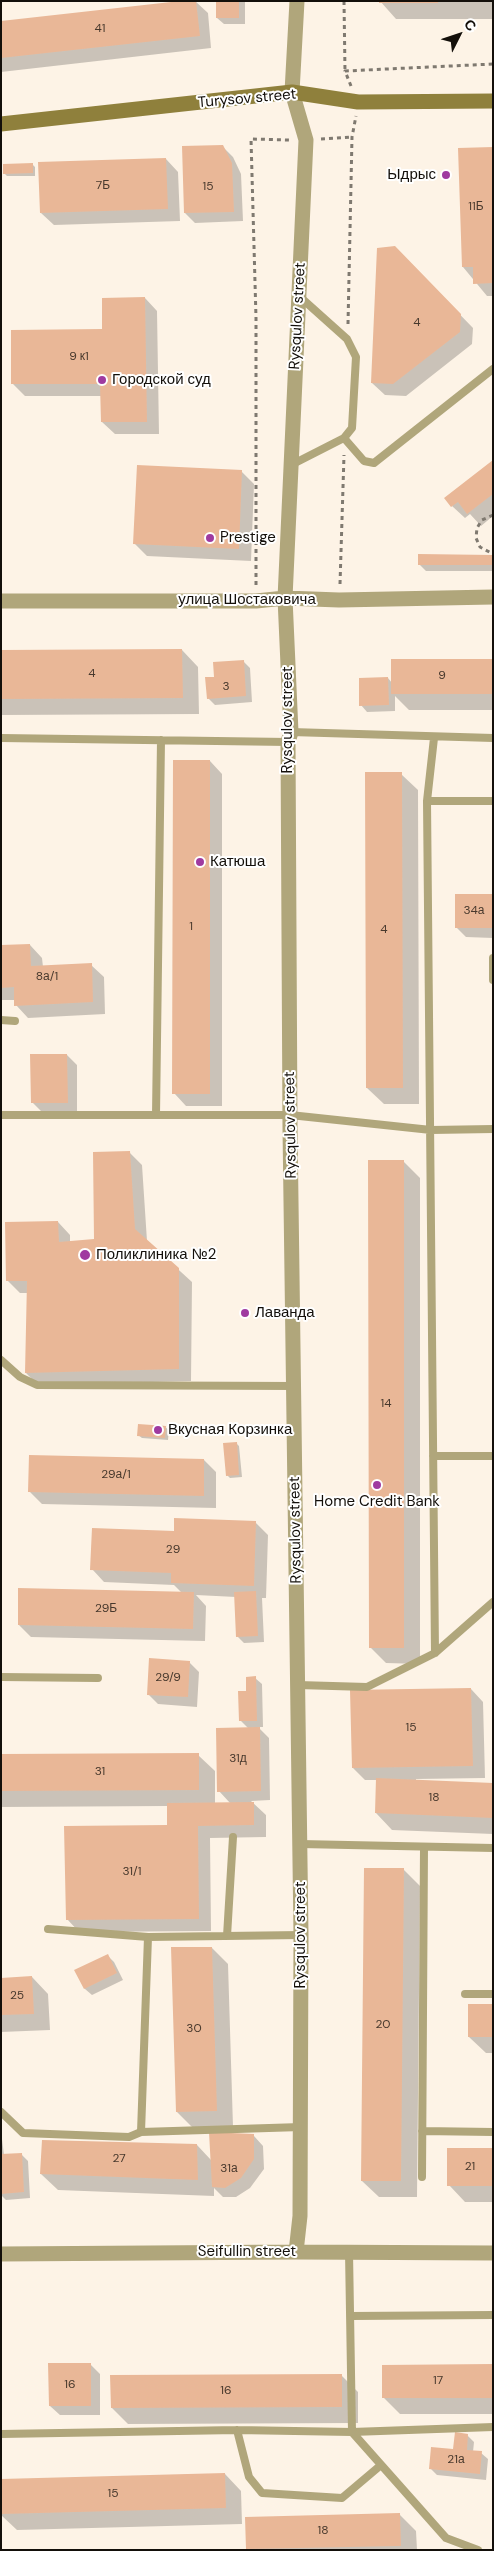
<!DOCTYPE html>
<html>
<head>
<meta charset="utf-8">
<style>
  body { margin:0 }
  #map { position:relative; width:494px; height:2551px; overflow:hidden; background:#fdf3e6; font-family:"DM Sans",sans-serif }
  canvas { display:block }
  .frame { position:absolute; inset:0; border:2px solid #130f0a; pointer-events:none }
  .north { position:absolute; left:434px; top:10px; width:50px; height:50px; -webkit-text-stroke:4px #fff; paint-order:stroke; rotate:49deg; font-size:14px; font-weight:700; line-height:20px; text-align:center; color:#130f0a }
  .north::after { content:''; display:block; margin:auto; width:18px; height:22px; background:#130f0a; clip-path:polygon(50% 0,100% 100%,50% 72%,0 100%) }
</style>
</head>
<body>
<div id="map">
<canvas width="494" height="2551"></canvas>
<div class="frame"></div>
<div class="north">С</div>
</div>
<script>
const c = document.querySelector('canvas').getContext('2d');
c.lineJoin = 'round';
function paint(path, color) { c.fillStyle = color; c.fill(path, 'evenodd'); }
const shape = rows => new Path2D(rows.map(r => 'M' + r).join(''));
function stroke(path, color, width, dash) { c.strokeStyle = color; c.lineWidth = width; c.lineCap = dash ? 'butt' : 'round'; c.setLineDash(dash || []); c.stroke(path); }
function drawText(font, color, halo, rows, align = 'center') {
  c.font = font + ' "DM Sans",sans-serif'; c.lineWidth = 4; c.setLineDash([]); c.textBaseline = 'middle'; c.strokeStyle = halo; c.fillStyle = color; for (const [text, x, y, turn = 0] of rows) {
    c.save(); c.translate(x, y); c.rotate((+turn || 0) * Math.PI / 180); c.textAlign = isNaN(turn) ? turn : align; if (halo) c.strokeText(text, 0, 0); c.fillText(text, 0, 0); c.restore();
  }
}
paint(shape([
  [195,1,208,13,211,48,1,72,1,22],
  [217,1,245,1,245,24,224,24,217,18],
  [380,1,493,1,493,19,396,19],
  [223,147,233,157,241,174,243,221,195,223,185,213],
  [493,148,493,296,487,296,463,267],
  [166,159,178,172,180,221,54,225,41,213],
  [32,164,35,167,35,176,7,176,4,173],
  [407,260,473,328,472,344,406,396,385,395,372,383],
  [145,298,157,311,159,434,115,434,102,422,102,396,25,396,13,384,103,331],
  [493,462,493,516,481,526,470,514,465,518,452,506],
  [241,471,254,484,251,561,147,556,134,543],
  [493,556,493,571,426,571,419,564],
  [182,650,198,667,199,714,1,715,1,651],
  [493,660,493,710,409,710,395,696,395,711,367,712,361,705,388,678,392,683],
  [243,661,250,668,252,702,215,705,208,698,215,678],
  [210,761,222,774,222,1106,186,1106,174,1093],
  [401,774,418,790,419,1104,384,1104,367,1088],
  [493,896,493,938,466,937,456,927],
  [30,945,42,958,43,967,91,965,104,977,105,1014,28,1018,16,1005,15,1000,2,1000,1,946],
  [67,1055,77,1065,77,1112,42,1112,32,1102],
  [129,1152,142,1165,147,1241,192,1282,191,1381,38,1385,26,1373,28,1293,20,1293,7,1280,58,1222,70,1235,70,1242,95,1240],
  [404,1162,420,1178,420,1664,386,1663,370,1647],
  [165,1427,169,1430,168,1440,142,1438,138,1435],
  [236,1443,239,1446,242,1477,230,1478,227,1475],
  [204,1460,216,1472,216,1508,42,1504,30,1492],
  [255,1522,268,1535,266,1598,262,1598,264,1642,244,1643,237,1636,236,1597,196,1595,206,1606,205,1641,31,1637,19,1625,182,1593,174,1585,104,1582,92,1569,175,1532],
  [189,1662,199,1672,197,1707,158,1704,148,1694],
  [255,1678,262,1684,263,1727,258,1727,269,1738,270,1800,251,1801,266,1815,266,1837,210,1838,211,1931,79,1932,67,1919,168,1826,168,1806,1,1807,1,1755,198,1755,215,1771,215,1803,230,1803,219,1791,248,1728,240,1720,247,1692],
  [471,1689,483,1702,485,1778,416,1779,416,1781,493,1784,493,1834,392,1830,376,1813,377,1780,365,1780,353,1768],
  [404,1870,420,1886,417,2197,379,2197,362,2181],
  [212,1948,228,1964,233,2127,193,2128,177,2112],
  [107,1955,114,1962,123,1980,92,1995,85,1989,76,1971],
  [32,1977,48,1994,50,2030,1,2032,1,1979],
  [493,2005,493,2053,486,2053,469,2037],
  [1,2131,4,2155,21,2154,28,2161,30,2198,6,2200,1,2195],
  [254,2136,263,2146,264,2169,250,2188,236,2197,223,2197,214,2188,214,2196,58,2190,41,2174,197,2145,211,2160],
  [493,2149,493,2202,465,2202,449,2185],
  [90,2364,100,2374,100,2415,60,2415,50,2406],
  [493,2366,493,2414,400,2414,384,2398],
  [341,2375,358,2392,358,2423,128,2424,112,2408],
  [467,2435,474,2442,473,2452,481,2453,488,2459,486,2480,437,2475,431,2469,454,2450],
  [225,2474,241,2491,242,2524,17,2530,1,2515,1,2480],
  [400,2515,416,2531,417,2550,247,2549]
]), '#0003');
paint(shape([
  [180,1,196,1,200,36,1,58,1,21],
  [216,1,239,1,239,18,216,18],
  [379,1,438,1,438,3,379,3],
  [223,145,232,163,234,212,184,213,182,146],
  [493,147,493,283,473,284,473,267,462,267,458,148],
  [166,158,168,209,40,213,38,162],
  [33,163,33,173,3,174,3,164],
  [395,246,461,314,460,332,393,384,371,383,377,248],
  [145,297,147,422,101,422,100,384,11,384,11,330,102,329,102,298],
  [493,460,493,494,467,514,458,502,451,507,444,498],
  [137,465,242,470,239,549,133,544],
  [418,554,493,555,493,565,418,565],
  [182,649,183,698,1,699,1,650],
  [391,659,493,659,493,694,391,694],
  [244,660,246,696,207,699,205,677,214,677,213,662],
  [388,677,389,705,359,706,359,678],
  [173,760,210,760,210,1094,172,1094],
  [365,772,402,772,403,1088,366,1088],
  [455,894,493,894,493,928,455,928],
  [30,944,31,966,92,963,93,1002,14,1006,14,987,1,988,1,945],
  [30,1054,67,1054,68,1103,31,1103],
  [130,1151,135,1229,179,1268,179,1369,25,1373,27,1281,6,1281,5,1222,58,1221,59,1242,94,1239,93,1152],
  [368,1160,404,1160,404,1648,369,1648],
  [138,1424,166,1426,165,1438,137,1436],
  [237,1442,239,1475,226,1476,223,1443],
  [29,1455,204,1459,204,1496,28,1492],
  [174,1518,256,1521,254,1586,171,1583,171,1573,90,1570,92,1528,174,1531],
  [18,1588,194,1592,193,1629,18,1625],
  [256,1591,258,1636,236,1637,234,1592],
  [149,1658,190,1661,188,1697,147,1695],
  [256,1676,257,1721,239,1721,238,1691,246,1691,246,1677],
  [471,1688,473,1766,352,1768,350,1690],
  [260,1727,261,1791,217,1792,216,1728],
  [199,1753,199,1790,1,1791,1,1754],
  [376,1778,493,1783,493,1818,375,1813],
  [254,1802,254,1825,198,1826,199,1919,66,1920,64,1826,167,1825,167,1803],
  [364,1868,404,1868,401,2181,361,2181],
  [171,1947,212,1947,217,2111,176,2112],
  [108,1954,117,1973,84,1989,74,1970],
  [32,1976,34,2014,1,2015,1,1978],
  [468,2004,493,2004,493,2037,468,2037],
  [209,2132,254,2134,254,2159,241,2178,225,2188,212,2187],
  [42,2140,197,2144,198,2180,40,2174],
  [447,2148,493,2148,493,2186,447,2186],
  [22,2153,24,2192,1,2194,1,2154],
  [48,2363,91,2363,91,2406,49,2406],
  [493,2364,493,2398,382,2398,382,2365],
  [342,2374,342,2407,111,2408,110,2375],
  [455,2432,468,2434,467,2450,482,2451,480,2474,429,2469,431,2447,453,2449],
  [225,2473,226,2508,1,2514,1,2479],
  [400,2513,401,2546,246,2549,245,2517]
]), '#e9b797');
stroke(shape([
  [344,1,345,71],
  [351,86,345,71,493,64],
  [321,139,352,137],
  [348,324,352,137,356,116],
  [493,515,482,520,477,528,476,538,480,547,493,554],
  [340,584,344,455],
  [256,585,256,318,251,139,289,140]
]), '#7f7970', 3, [4, 4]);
stroke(shape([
  [344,438,364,461,374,463,493,369],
  [291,465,344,438,352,428,356,357,347,339,299,296],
  [291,732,493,738],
  [1,738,288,742],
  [434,738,427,801,435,1653],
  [427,801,493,801],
  [493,958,493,980],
  [1,1020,15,1021],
  [1,1115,290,1115,431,1130,493,1129],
  [156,1115,161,740],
  [1,1360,20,1377,37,1385,295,1386],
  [433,1456,493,1456],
  [1,1677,98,1678],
  [298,1685,367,1687,435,1653,493,1602],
  [300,1844,493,1848],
  [48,1929,148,1937],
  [227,1936,233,1837],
  [465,1994,493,1994],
  [1,2112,23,2133,129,2137,141,2132,148,1937,301,1935],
  [422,2131,493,2132],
  [141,2132,301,2127],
  [422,2177,424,1847],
  [349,2252,352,2432,446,2538,478,2550],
  [351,2316,493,2315],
  [237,2430,249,2477,262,2493,342,2498,381,2465],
  [1,2434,237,2430,352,2432,493,2427]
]), '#b0a67b', 8);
stroke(shape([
  [1,601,256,601,285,598,339,600,493,597],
  [296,2252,300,2216,301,1935,290,1128,288,742,291,732,285,598,306,140,292,92,297,1],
  [1,2254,296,2252,493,2253]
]), '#b0a67b', 15);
stroke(shape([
  [1,124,292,92,358,102,493,101]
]), '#8f803c', 15);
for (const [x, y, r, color] of [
  [446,175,5,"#9f3aa0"],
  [102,380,5,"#9f3aa0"],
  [210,538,5,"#9f3aa0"],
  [200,862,5,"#9f3aa0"],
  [85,1255,6,"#9f3aa0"],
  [245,1313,5,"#9f3aa0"],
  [158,1430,5,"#9f3aa0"],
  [377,1485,5,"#9f3aa0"]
]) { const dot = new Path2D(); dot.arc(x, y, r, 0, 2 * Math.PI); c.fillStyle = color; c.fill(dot); stroke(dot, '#fff', 2); }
drawText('12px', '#48392d', null, [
  ["41",100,29],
  ["7Б",103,186],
  ["15",208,187],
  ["11Б",476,207],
  ["4",417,323],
  ["9 к1",79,357],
  ["4",92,674],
  ["9",442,676],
  ["3",226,687],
  ["34а",474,911],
  ["1",191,927],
  ["4",384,930],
  ["8а/1",47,977],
  ["14",386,1404],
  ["29а/1",116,1475],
  ["29",173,1550],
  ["29Б",106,1609],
  ["29/9",168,1678],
  ["15",411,1728],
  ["31д",238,1759],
  ["31",100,1772],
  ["18",434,1798],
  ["31/1",132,1872],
  ["25",17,1996],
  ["20",383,2025],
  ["30",194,2029],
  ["27",119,2159],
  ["21",470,2167],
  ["31а",229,2169],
  ["17",438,2381],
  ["16",70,2385],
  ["16",226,2391],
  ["21а",456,2460],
  ["15",113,2494],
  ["18",323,2531]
]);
drawText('15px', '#130f0a', '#fff', [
  ["Turysov street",247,99,-5],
  ["Rysqulov street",298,316,-87],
  ["улица Шостаковича",247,600],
  ["Rysqulov street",288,720,-90],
  ["Rysqulov street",291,1125,-91],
  ["Rysqulov street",296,1530,-91],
  ["Rysqulov street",301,1935,-90],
  ["Seifullin street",247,2252]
]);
drawText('15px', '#130f0a', '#fff', [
  ["Ыдрыс",436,175,"right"],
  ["Городской суд",112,380],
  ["Prestige",220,538],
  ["Катюша",210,862],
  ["Поликлиника №2",96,1255],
  ["Лаванда",255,1313],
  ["Вкусная Корзинка",168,1430],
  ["Home Credit Bank",377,1502,"center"]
], 'left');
</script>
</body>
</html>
